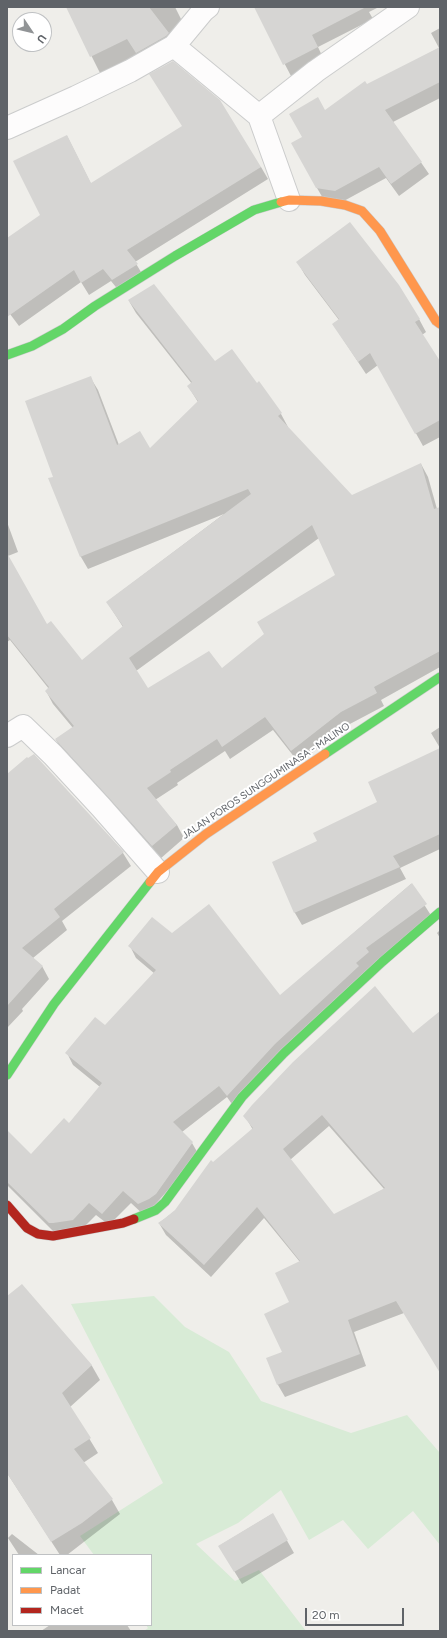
<!DOCTYPE html>
<html>
<head>
<meta charset="utf-8">
<style>
  body { margin:0 }
  #map { position:relative; width:447px; height:1638px; overflow:hidden; background:#efeeea; font-family:Figtree,sans-serif }
  canvas { display:block }
  .frame { position:absolute; inset:0; border:8px solid #5f6368; pointer-events:none }
  .legend { position:absolute; left:12px; top:1554px; width:140px; height:72px; box-sizing:border-box; background:#fff; border:1px solid #bfc1c3; margin:0; padding:5px 7px; list-style:none; font-size:12px; color:#5f6368 }
  .legend li { display:flex; align-items:center; gap:8px; height:20px }
  .legend b { width:20px; border:1px solid #bfc1c3 }
  .north { position:absolute; left:12px; top:12px; width:40px; height:40px; box-sizing:border-box; background:#fff; border:1px solid #bfc1c3; border-radius:50%; rotate:125deg; font-size:11px; font-weight:700; line-height:16px; text-align:center; color:#5f6368 }
  .north::after { content:''; display:block; margin:auto; width:14px; height:18px; background:#919496; clip-path:polygon(50% 0,100% 100%,50% 72%,0 100%) }
  .scale { position:absolute; left:305px; top:1608px; width:99px; height:18px; box-sizing:border-box; border:2px solid #5f6368; border-top:0; padding-left:5px; font-size:12px; line-height:14px; white-space:nowrap; color:#5f6368; -webkit-text-stroke:3px #fff; paint-order:stroke }
</style>
</head>
<body>
<div id="map">
<canvas width="447" height="1638"></canvas>
<div class="frame"></div>
<ul class="legend">
<li><b style="height:5px;background:#63d668"></b>Lancar</li>
<li><b style="height:5px;background:#ff974d"></b>Padat</li>
<li><b style="height:5px;background:#b3261e"></b>Macet</li>
</ul>
<div class="north">U</div>
<div class="scale">20 m</div>
</div>
<script>
const c = document.querySelector('canvas').getContext('2d');
c.lineJoin = 'round';
function paint(path, color) { c.fillStyle = color; c.fill(path, 'evenodd'); }
const shape = rows => new Path2D(rows.map(r => 'M' + r).join(''));
function stroke(path, color, width, dash) { c.strokeStyle = color; c.lineWidth = width; c.lineCap = dash ? 'butt' : 'round'; c.setLineDash(dash || []); c.stroke(path); }
function drawText(font, color, halo, rows, align = 'center') {
  c.font = font + ' Figtree,sans-serif'; c.lineWidth = 4; c.setLineDash([]); c.textBaseline = 'middle'; c.strokeStyle = halo; c.fillStyle = color; for (const [text, x, y, turn = 0] of rows) {
    c.save(); c.translate(x, y); c.rotate((+turn || 0) * Math.PI / 180); c.textAlign = isNaN(turn) ? turn : align; if (halo) c.strokeText(text, 0, 0); c.fillText(text, 0, 0); c.restore();
  }
}
paint(shape([
  [154,1296,185,1327,229,1352,261,1401,351,1433,407,1415,440,1453,440,1545,413,1511,368,1549,343,1520,309,1540,281,1490,238,1523,196,1544,235,1581,259,1570,306,1631,144,1631,148,1628,146,1625,151,1625,151,1555,94,1555,80,1536,163,1483,71,1304]
]), '#d8ebd6');
paint(shape([
  [67,7,175,7,187,31,100,73],
  [255,7,379,7,369,12,373,19,318,47,324,60,291,76],
  [440,28,440,98,393,122,429,174,399,196,386,178,342,202,324,200,317,188,304,138,325,111,367,85,439,48,431,33],
  [67,136,91,184,261,167,268,179,135,262,144,277,120,292,111,281,89,295,81,282,19,326,7,310,7,239,41,216],
  [298,263,419,319,426,332,422,335,440,363,440,437,423,446,378,365,366,374,333,324,339,320,305,275],
  [129,301,215,362,256,385,259,383,281,414,288,427,287,427,352,496,421,464,428,477,437,509,440,508,440,667,381,700,384,706,348,725,299,763,273,730,230,759,225,751,177,783,178,785,155,800,177,825,184,838,160,859,63,752,56,740,73,728,53,704,46,691,49,689,10,640,7,642,7,522,18,552,8,556,47,626,82,661,123,627,107,602,224,514,88,569,81,557,54,477,90,377,98,390,119,445,150,449,198,402,188,386,192,384,136,313],
  [319,538,336,575,222,670,148,689,136,671],
  [440,727,440,748,431,733],
  [440,749,440,849,400,868,406,879,302,925,295,913,273,863,319,842,379,802],
  [34,755,123,853,131,866,62,921,67,930,33,958,42,966,49,979,22,1009,23,1011,7,1028,7,775],
  [411,884,432,917,234,1107,227,1097,182,1132,192,1143,199,1155,145,1216,131,1203,109,1225,96,1215,80,1231,56,1234,7,1185,7,1144,31,1155,69,1124,100,1087,73,1065,67,1053,105,1027,155,974,136,958,130,946,172,935,280,996],
  [440,930,440,938,437,933],
  [440,1012,440,1363,404,1313,354,1332,366,1366,285,1397,278,1385,268,1359,283,1352,290,1303,300,1262,264,1218,211,1277,166,1235,159,1223,176,1210,213,1163,253,1130,245,1116,413,1035],
  [329,1126,384,1189,334,1215,290,1160],
  [22,1285,92,1366,100,1380,70,1407,98,1453,83,1463,112,1500,120,1514,67,1555,60,1555,7,1473,7,1298],
  [272,1514,294,1553,242,1584,219,1546],
  [12,1534,39,1555,19,1555,8,1538],
  [50,1625,127,1625,131,1631,41,1631]
]), '#0003');
paint(shape([
  [66,7,149,7,169,33,166,36,136,53,127,39,90,57],
  [254,7,366,7,312,35,318,47,283,65],
  [440,47,440,82,385,110,422,162,391,184,379,167,335,191,316,188,291,143,302,137,289,114,318,97,325,110,365,81,367,84],
  [173,61,220,100,261,167,127,250,138,264,112,280,103,269,81,283,74,270,7,317,7,238,40,215,13,161,67,135,91,183,182,126,149,74],
  [350,222,399,285,420,319,415,322,440,361,440,420,415,434,370,353,358,362,332,324,339,319,296,262],
  [154,284,215,361,232,349,257,383,259,381,282,413,278,416,352,495,421,463,434,509,440,507,440,651,374,687,377,693,341,712,291,751,265,717,222,747,217,739,170,770,171,772,147,788,177,825,152,846,110,799,55,739,74,726,45,691,49,687,7,635,7,553,47,624,51,621,82,660,123,626,106,602,251,494,248,489,80,557,48,478,53,477,25,401,91,376,117,445,140,431,150,448,198,401,187,386,192,382,128,300],
  [312,525,335,575,257,622,264,634,222,668,209,651,148,688,129,658],
  [440,748,440,834,393,856,400,867,294,913,272,862,317,841,313,833,377,802,368,782],
  [34,754,124,852,54,909,60,917,22,948,43,966,7,1006,7,774,27,757,28,758],
  [412,883,427,904,366,948,369,952,356,963,359,966,275,1044,227,1096,219,1086,173,1122,193,1142,156,1194,149,1199,138,1204,123,1191,102,1214,89,1203,73,1220,53,1223,49,1223,7,1182,7,1130,31,1154,64,1118,69,1123,102,1083,65,1053,95,1017,105,1025,156,970,128,946,152,917,172,933,209,904,280,995],
  [375,986,413,1033,440,1011,440,1373,396,1301,348,1320,360,1354,277,1385,266,1358,282,1352,264,1314,289,1302,275,1273,300,1261,257,1207,204,1265,158,1223,164,1219,175,1210,211,1160,213,1162,253,1128,243,1116,252,1105,293,1062],
  [322,1115,385,1188,334,1214,283,1149],
  [22,1284,92,1365,62,1393,91,1438,74,1449,113,1499,82,1523,51,1542,7,1473,7,1296],
  [273,1513,288,1540,234,1572,218,1546]
]), '#d6d5d3');
const street = shape([
  [174,46,203,11,208,7],
  [259,116,316,71,408,7],
  [7,128,76,97,130,71,174,46,259,116,289,200],
  [7,736,23,726,53,755,101,807,158,872]
]);
const fast = shape([
  [7,355,32,346,63,329,95,306,175,256,254,210,281,202],
  [325,754,440,677],
  [7,1075,54,1004,150,882],
  [134,1219,156,1210,165,1202,242,1097,284,1053,382,962,440,912]
]);
const slow = shape([
  [281,202,289,200,321,201,345,205,362,211,380,231,436,321,440,324],
  [150,882,158,872,206,834,325,754]
]);
const jam = shape([
  [7,1205,27,1228,38,1234,53,1236,123,1223,134,1219]
]);
stroke(street, '#cbcccc', 24);
stroke(fast, '#cacacb', 10);
stroke(slow, '#cacacb', 10);
stroke(jam, '#cacacb', 10);
stroke(street, '#fdfcfc', 22);
stroke(fast, '#63d668', 9);
stroke(slow, '#ff974d', 9);
stroke(jam, '#b3261e', 9);
drawText('10px', '#5f6368', '#fff', [
  ["JALAN POROS SUNGGUMINASA - MALINO",266,781,-34]
]);
</script>
</body>
</html>
